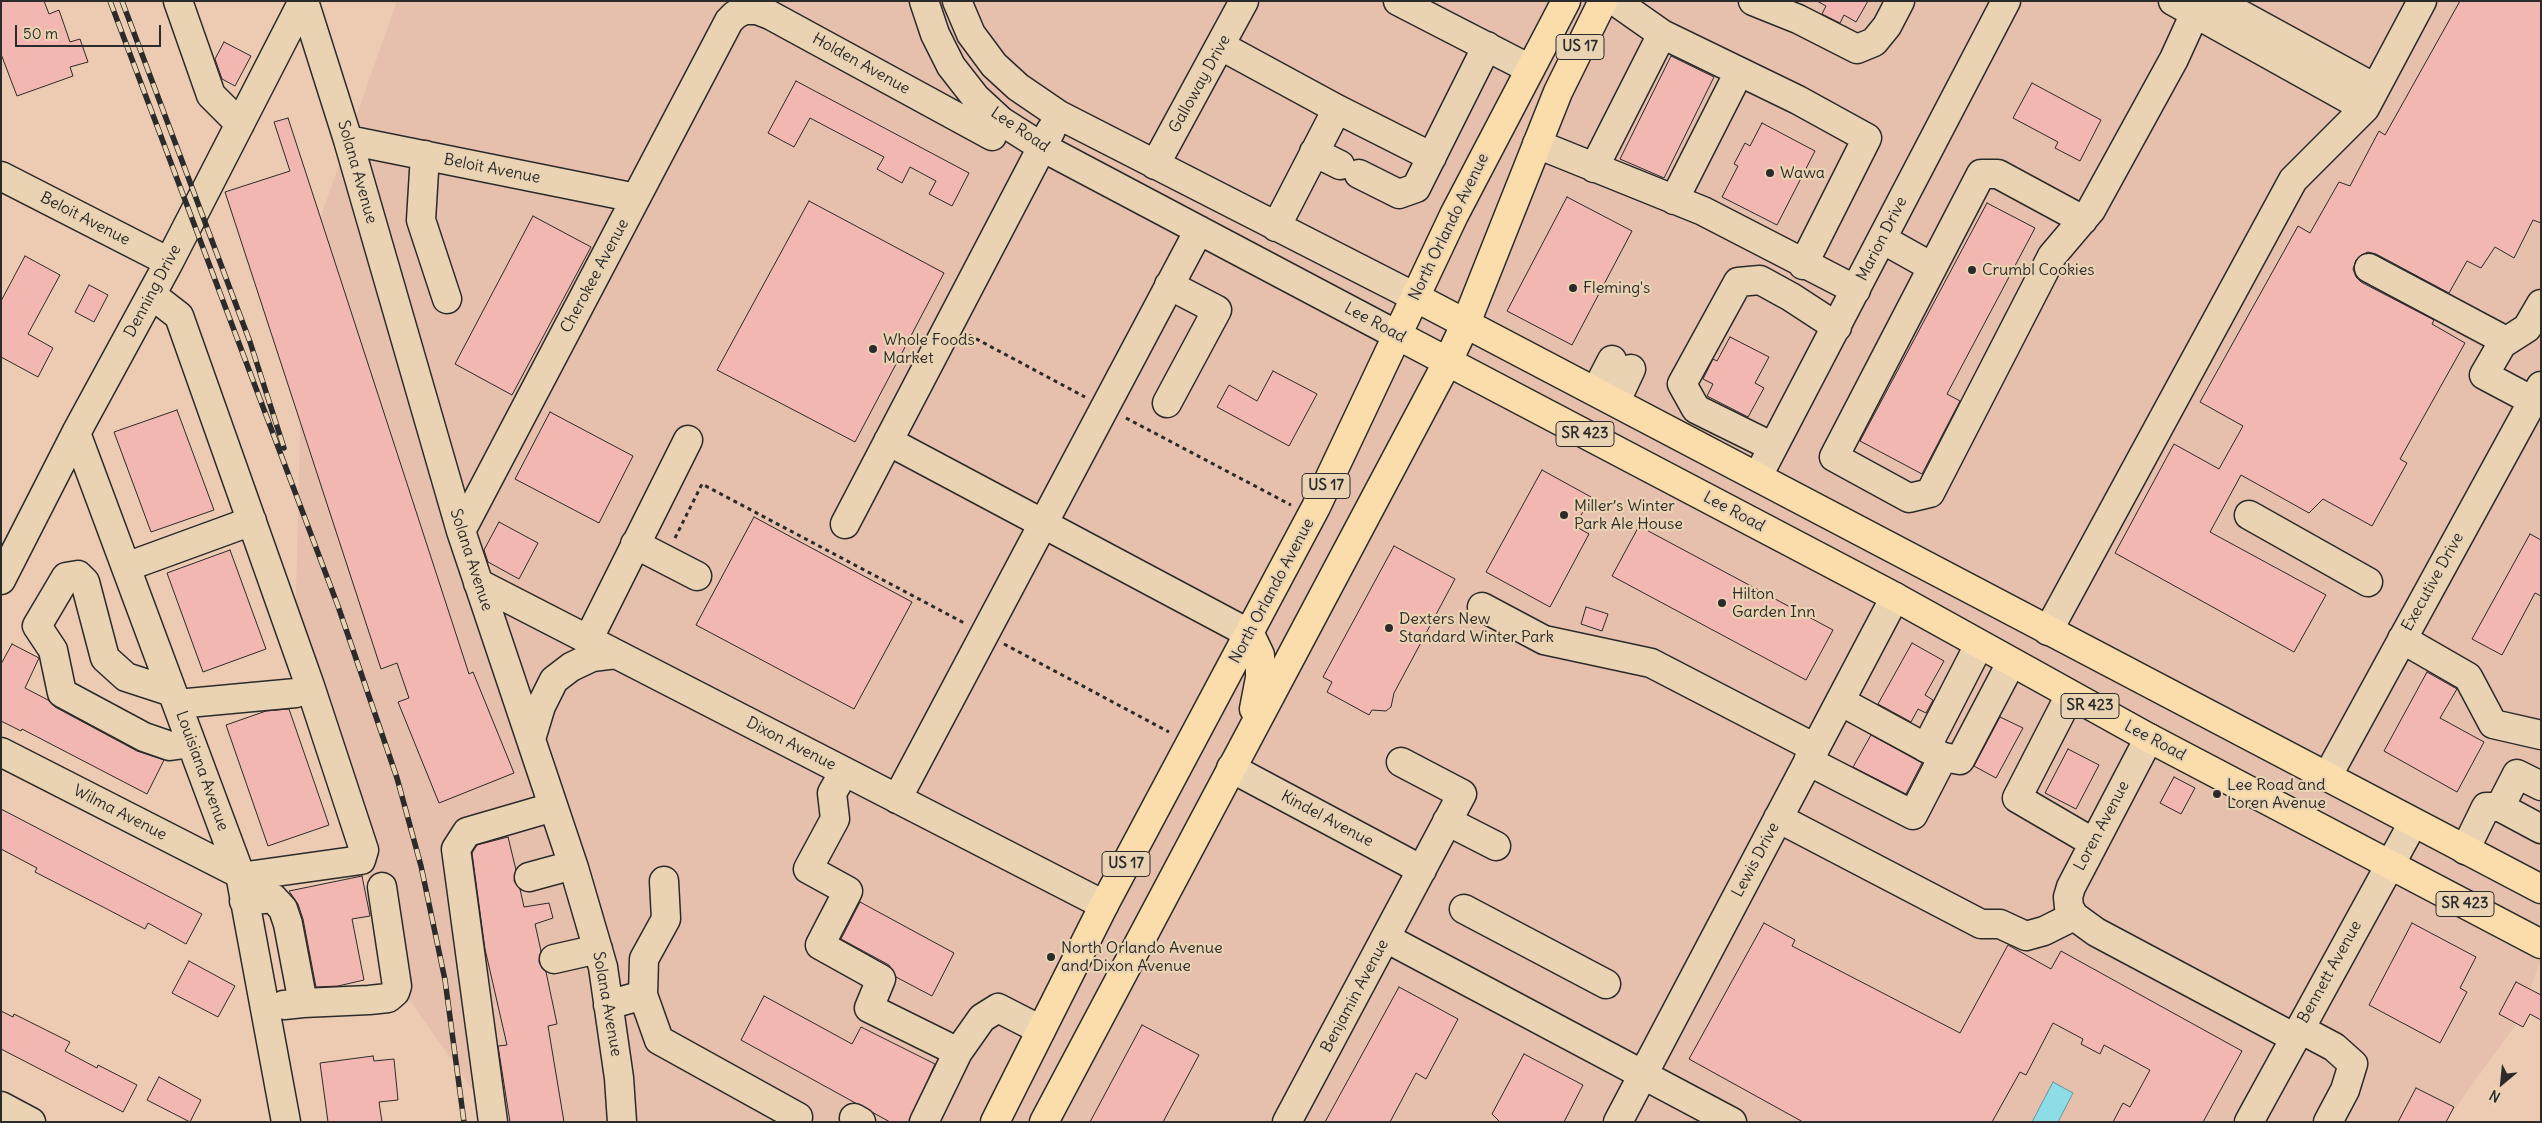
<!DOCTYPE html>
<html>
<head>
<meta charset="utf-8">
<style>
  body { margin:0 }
  #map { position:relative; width:2542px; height:1123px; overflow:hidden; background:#eccbb2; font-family:Delius,sans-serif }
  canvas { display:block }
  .frame { position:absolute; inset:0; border:2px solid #2b2b2b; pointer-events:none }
  .north { position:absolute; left:2477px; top:1058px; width:50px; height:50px; -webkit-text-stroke:4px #ead3b3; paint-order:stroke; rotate:208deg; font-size:14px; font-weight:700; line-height:20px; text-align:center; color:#2b2b2b }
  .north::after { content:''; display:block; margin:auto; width:18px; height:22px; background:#2b2b2b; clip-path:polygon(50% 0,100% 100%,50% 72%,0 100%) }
  .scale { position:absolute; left:15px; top:25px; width:146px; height:22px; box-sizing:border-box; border:2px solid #2b2b2b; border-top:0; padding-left:6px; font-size:15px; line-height:18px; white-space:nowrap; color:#2b2b2b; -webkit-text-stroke:4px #ead3b3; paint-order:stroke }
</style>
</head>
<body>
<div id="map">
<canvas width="2542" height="1123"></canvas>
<div class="frame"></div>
<div class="north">N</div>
<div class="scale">50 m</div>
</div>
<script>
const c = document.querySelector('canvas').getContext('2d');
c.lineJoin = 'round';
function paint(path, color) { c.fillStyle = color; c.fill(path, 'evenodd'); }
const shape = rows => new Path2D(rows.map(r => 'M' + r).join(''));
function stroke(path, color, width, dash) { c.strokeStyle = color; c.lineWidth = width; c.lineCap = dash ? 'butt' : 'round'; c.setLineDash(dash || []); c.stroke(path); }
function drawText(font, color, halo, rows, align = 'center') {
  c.font = font + ' Delius,sans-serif'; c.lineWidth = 4.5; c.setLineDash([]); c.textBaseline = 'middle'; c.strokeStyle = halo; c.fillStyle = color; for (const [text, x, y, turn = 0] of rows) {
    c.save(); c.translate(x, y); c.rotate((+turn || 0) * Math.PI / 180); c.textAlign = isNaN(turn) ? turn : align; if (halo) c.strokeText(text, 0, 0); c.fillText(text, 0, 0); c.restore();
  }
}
paint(shape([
  [397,1,2541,1,2541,957,2522,1016,2445,1122,495,1122,402,989,295,634,304,264]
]), '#e6bfad');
const water = shape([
  [2053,1082,2073,1093,2058,1122,2032,1122,2053,1082]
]);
paint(water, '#8cdde6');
stroke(water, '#65969b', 1);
const building = shape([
  [1,1,44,1,49,14,59,10,70,42,80,39,88,62,70,67,73,76,17,96,1,54,1,1],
  [1817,1,1868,1,1856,22,1844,15,1840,23,1822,14,1826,6,1817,1],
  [2460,1,2541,1,2541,223,2533,220,2514,258,2495,247,2481,268,2467,261,2449,293,2376,254,2368,252,2361,255,2356,260,2353,269,2356,277,2361,282,2434,320,2432,324,2465,343,2400,459,2407,463,2372,526,2323,499,2309,513,2241,475,2210,532,2326,595,2294,652,2115,553,2174,444,2219,469,2243,426,2200,402,2298,226,2310,233,2339,182,2350,186,2379,131,2385,135,2460,1],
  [224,42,251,56,235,86,222,79,215,59,224,42],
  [1671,56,1714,77,1664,178,1620,159,1671,56],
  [796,81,969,173,952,206,929,194,936,181,910,167,902,183,877,169,884,157,810,118,794,147,768,133,796,81],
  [2032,83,2101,120,2080,161,2055,148,2058,142,2013,118,2032,83],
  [288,118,469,674,473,672,514,773,439,803,398,702,409,698,397,663,381,669,225,192,290,171,274,122,288,118],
  [1762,123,1815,151,1777,225,1722,197,1738,166,1734,164,1745,143,1750,146,1762,123],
  [1567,197,1632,231,1572,345,1507,311,1567,197],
  [809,201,944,273,855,442,717,370,809,201],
  [1987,203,2035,228,1947,394,1960,401,1922,474,1860,441,1987,203],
  [533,216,591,247,512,395,455,364,533,216],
  [25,256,60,275,28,334,53,348,38,377,1,357,1,301,25,256],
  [89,285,108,295,94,322,75,312,89,285],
  [1730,337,1769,357,1755,383,1764,388,1748,417,1707,396,1713,384,1703,379,1713,359,1717,361,1730,337],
  [1273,371,1317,394,1289,446,1217,407,1229,385,1257,401,1273,371],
  [177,410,214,510,151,532,114,432,177,410],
  [550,412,633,456,599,523,515,479,550,412],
  [1542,470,1591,497,1575,526,1589,534,1550,607,1486,572,1542,470],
  [754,517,912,602,854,709,696,625,754,517],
  [499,522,538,543,519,579,488,562,484,550,499,522],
  [1639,526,1833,630,1806,680,1612,576,1639,526],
  [2530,534,2541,540,2541,596,2535,593,2502,655,2472,639,2530,534],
  [1394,546,1455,579,1394,693,1391,707,1386,711,1372,710,1369,715,1327,692,1332,682,1323,677,1394,546],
  [230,550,266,649,203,672,167,573,230,550],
  [1586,607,1608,614,1602,631,1581,624,1586,607],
  [1912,643,1944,661,1925,695,1933,700,1926,713,1918,709,1911,722,1878,704,1912,643],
  [12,644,39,658,25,688,48,700,55,707,137,751,164,760,147,794,22,729,21,731,1,721,1,664,12,644],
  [2427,672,2457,689,2440,718,2484,742,2457,792,2384,751,2427,672],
  [289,709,329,825,268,846,226,725,266,711,289,709],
  [2000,717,2023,728,1996,778,1974,766,2000,717],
  [1871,735,1922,763,1906,794,1853,767,1871,735],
  [2068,749,2099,765,2076,809,2045,793,2068,749],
  [2174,777,2195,788,2181,814,2160,803,2174,777],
  [1,809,202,914,186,944,148,923,145,929,105,908,35,872,37,868,1,849,1,809],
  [508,837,516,870,514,881,520,889,524,907,549,903,553,918,535,924,541,951,539,962,546,972,557,1024,548,1026,564,1122,510,1122,498,1046,507,1045,485,949,472,853,477,845,508,837],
  [362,876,370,916,352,919,364,980,338,986,316,987,303,919,298,904,289,891,362,876],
  [860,902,954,953,932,996,896,977,889,965,841,939,860,902],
  [1764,923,1795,940,1792,946,1960,1033,2008,945,2051,969,2061,951,2242,1051,2203,1122,2113,1122,2123,1103,2130,1107,2150,1070,2104,1045,2100,1054,2081,1044,2083,1039,2053,1023,2026,1075,2020,1072,1992,1122,1803,1122,1689,1059,1764,923],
  [2412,923,2476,957,2460,988,2467,992,2440,1043,2369,1005,2412,923],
  [189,961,235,986,218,1017,172,993,189,961],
  [2516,982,2541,995,2541,1020,2530,1014,2523,1027,2499,1014,2516,982],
  [1399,987,1458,1019,1426,1079,1416,1073,1390,1122,1325,1122,1399,987],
  [764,996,852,1044,861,1027,935,1064,909,1122,890,1122,741,1040,764,996],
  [1,1011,13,1017,14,1014,70,1042,65,1051,97,1068,98,1065,137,1085,123,1112,1,1049,1,1011],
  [1142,1025,1199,1055,1163,1122,1090,1122,1142,1025],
  [1524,1054,1583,1085,1564,1122,1500,1122,1492,1114,1524,1054],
  [373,1056,374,1061,394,1059,398,1100,379,1102,382,1122,328,1122,320,1063,373,1056],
  [159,1077,201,1100,190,1122,147,1100,159,1077],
  [2416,1088,2454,1107,2446,1122,2398,1122,2416,1088]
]);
paint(building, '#f2b7b1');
stroke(building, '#2b2b2b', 1);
const minor = shape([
  [178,1,211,95,240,124],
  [304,1,348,140,461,531,574,868,603,967,619,1078,622,1122],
  [924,1,935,34,951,66,976,98,1001,121,1042,147,1397,335],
  [957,1,971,34,994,65,1018,87,1059,115,1415,297],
  [1398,1,1530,69],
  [1615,1,1662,34],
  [1753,1,1798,19,1857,49,1874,42,1887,26,1900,1],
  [2173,1,2365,108],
  [2216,1,2375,88],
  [1221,46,1337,109],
  [348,140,636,198],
  [1537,144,1703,211,1856,290],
  [1314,152,1340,165],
  [425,155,421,220,447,299],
  [1155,165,1244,1],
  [1594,168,1662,34,1798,100,1867,138,1803,265],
  [1359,174,1399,194,1416,188,1487,46],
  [1,176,169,262],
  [1674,200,1739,72],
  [2083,220,1998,174,1981,174,1834,457,1909,498,1930,493,2052,256,2091,210,2174,59,2195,13,2198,1],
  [1276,227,1337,109,1432,157],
  [1882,239,1932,267],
  [2369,268,2506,341],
  [152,295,179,316,310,686,296,693,177,704],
  [1596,391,1612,360],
  [1616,401,1631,369],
  [2533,401,2484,375,2502,344,2527,328,2541,304],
  [1167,403,1217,310,1169,285],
  [76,433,240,874,286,1122],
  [888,441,1250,634],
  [1773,447,1696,409,1682,384,1738,282,1760,280,1791,297,1837,327],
  [1758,476,2006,1],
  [2249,515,2368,582],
  [845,524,1051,130],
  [461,531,729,21,735,15,744,10,757,10,770,15,992,136],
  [635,544,697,576],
  [126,567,252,521],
  [1,580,76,433,169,262,303,1],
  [478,583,1104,905],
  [1482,607,1544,640,1651,663,1815,748],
  [2048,631,2293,180,2365,108,2422,1],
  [2402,639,2468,677,2493,724,2541,735],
  [588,640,688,440],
  [172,692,126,677,105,658,85,582,78,575,66,577,37,626,53,650,62,693,144,737,170,746,191,743],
  [2070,695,2017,798,2094,843],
  [531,739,541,706,554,680,571,667,592,657,616,654],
  [1926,748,1979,645],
  [1,752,240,874],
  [1943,757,1960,760,2011,663],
  [1808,761,1913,815,1943,757,1840,701],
  [1231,768,1422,870],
  [844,772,832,793,835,819,808,869,848,891,820,945,881,979,869,1008,958,1052,924,1122],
  [2327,777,2541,386],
  [2541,786,2517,774,2500,807,2541,829],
  [897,799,1199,230],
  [1778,818,1981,924,2000,924,2026,936,2044,931,2074,916,2096,932,2295,1038],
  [1447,821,1496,846],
  [2465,850,2486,807,2500,807],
  [240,877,361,860,364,850,310,686],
  [529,877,573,865],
  [244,901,273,898,283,909,288,924,303,1003,284,1005],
  [1464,909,1606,984],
  [2074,916,2069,907,2068,897,2071,887,2149,738],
  [1386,938,1732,1122],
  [554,959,598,949],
  [643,995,644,959,666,919,664,881],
  [303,1003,369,1000,388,998,395,992,397,986,382,887],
  [608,1005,643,995,659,1040,798,1117],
  [2300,1029,2334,1047,2353,1064,2345,1090,2328,1122],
  [958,1052,982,1018,998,1008,1041,1030],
  [1,1106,31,1122],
  [854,1118,861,1122],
  [493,1122,456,849,467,832,553,807],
  [1287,1122,1462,794,1401,762],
  [1618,1122,1895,597],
  [2249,1122,2413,823]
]);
const major = shape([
  [1415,297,2541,889],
  [1397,335,1895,597,2149,738,2541,944],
  [1250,634,1260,655,1260,678,1254,709],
  [995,1122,1104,905,1316,507,1454,215,1566,1],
  [1044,1122,1448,361,1466,323,1558,92,1603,1]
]);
stroke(minor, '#2b2b2b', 31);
stroke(major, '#2b2b2b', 31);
stroke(shape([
  [969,335,1085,397],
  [1126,418,1291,505],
  [675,538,702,484,966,624],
  [1004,644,1169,732]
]), '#2b2b2b', 3, [4, 4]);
stroke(minor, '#ead3b3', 28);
stroke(major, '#fbddab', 28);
const rail = shape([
  [110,1,338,606,397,778,421,866,445,980,464,1122],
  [122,1,250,342,284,448]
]);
stroke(rail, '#2b2b2b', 5.5);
stroke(rail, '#ead3b3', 4, [11]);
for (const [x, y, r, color] of [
  [1770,173,5,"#2b2b2b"],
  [1972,270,5,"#2b2b2b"],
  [1573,288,5,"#2b2b2b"],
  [873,349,5,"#2b2b2b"],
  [1564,515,5,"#2b2b2b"],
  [1722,603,5,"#2b2b2b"],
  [1389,628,5,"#2b2b2b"],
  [2217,794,5,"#2b2b2b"],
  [1051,957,5,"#2b2b2b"]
]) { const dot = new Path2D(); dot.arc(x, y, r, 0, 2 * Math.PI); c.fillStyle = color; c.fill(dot); stroke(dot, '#ead3b3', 2); }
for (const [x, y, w] of [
  [1580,47,48],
  [1585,434,58],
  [1326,486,48],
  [2090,706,58],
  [1126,864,48],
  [2465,904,58]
]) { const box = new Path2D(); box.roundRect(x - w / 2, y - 12.5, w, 25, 4); c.fillStyle = '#ead3b3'; c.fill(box); stroke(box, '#2b2b2b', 1); }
drawText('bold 15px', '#2b2b2b', null, [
  ["US 17",1580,47],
  ["SR 423",1585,434],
  ["US 17",1326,486],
  ["SR 423",2090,706],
  ["US 17",1126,864],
  ["SR 423",2465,904]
]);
drawText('16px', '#2b2b2b', '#ead3b3', [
  ["Holden Avenue",861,64,29],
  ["Galloway Drive",1200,84,-61],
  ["Lee Road",1020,130,34],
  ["Beloit Avenue",492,169,11],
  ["Solana Avenue",357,172,74],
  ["Beloit Avenue",85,219,27],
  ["North Orlando Avenue",1449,227,-64],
  ["Marion Drive",1882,239,-63],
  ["Cherokee Avenue",595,276,-62],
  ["Denning Drive",153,291,-62],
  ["Lee Road",1375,323,28],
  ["Lee Road",1734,512,28],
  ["Solana Avenue",471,560,72],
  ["Executive Drive",2433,582,-61],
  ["North Orlando Avenue",1272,591,-62],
  ["Lee Road",2155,741,28],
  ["Dixon Avenue",791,744,27],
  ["Louisiana Avenue",202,771,70],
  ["Wilma Avenue",120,813,27],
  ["Kindel Avenue",1327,819,28],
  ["Loren Avenue",2102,826,-62],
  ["Lewis Drive",1756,860,-62],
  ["Bennett Avenue",2330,972,-61],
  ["Benjamin Avenue",1355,996,-62],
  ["Solana Avenue",607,1004,80]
]);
drawText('16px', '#2b2b2b', '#ead3b3', [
  ["Wawa",1780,173],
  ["Crumbl Cookies",1982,270],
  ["Fleming's",1583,288],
  ["Whole Foods",883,340],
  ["Market",883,358],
  ["Miller’s Winter",1574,506],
  ["Park Ale House",1574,524],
  ["Hilton",1732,594],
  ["Garden Inn",1732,612],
  ["Dexters New",1399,619],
  ["Standard Winter Park",1399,637],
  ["Lee Road and",2227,785],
  ["Loren Avenue",2227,803],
  ["North Orlando Avenue",1061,948],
  ["and Dixon Avenue",1061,966]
], 'left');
</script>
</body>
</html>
